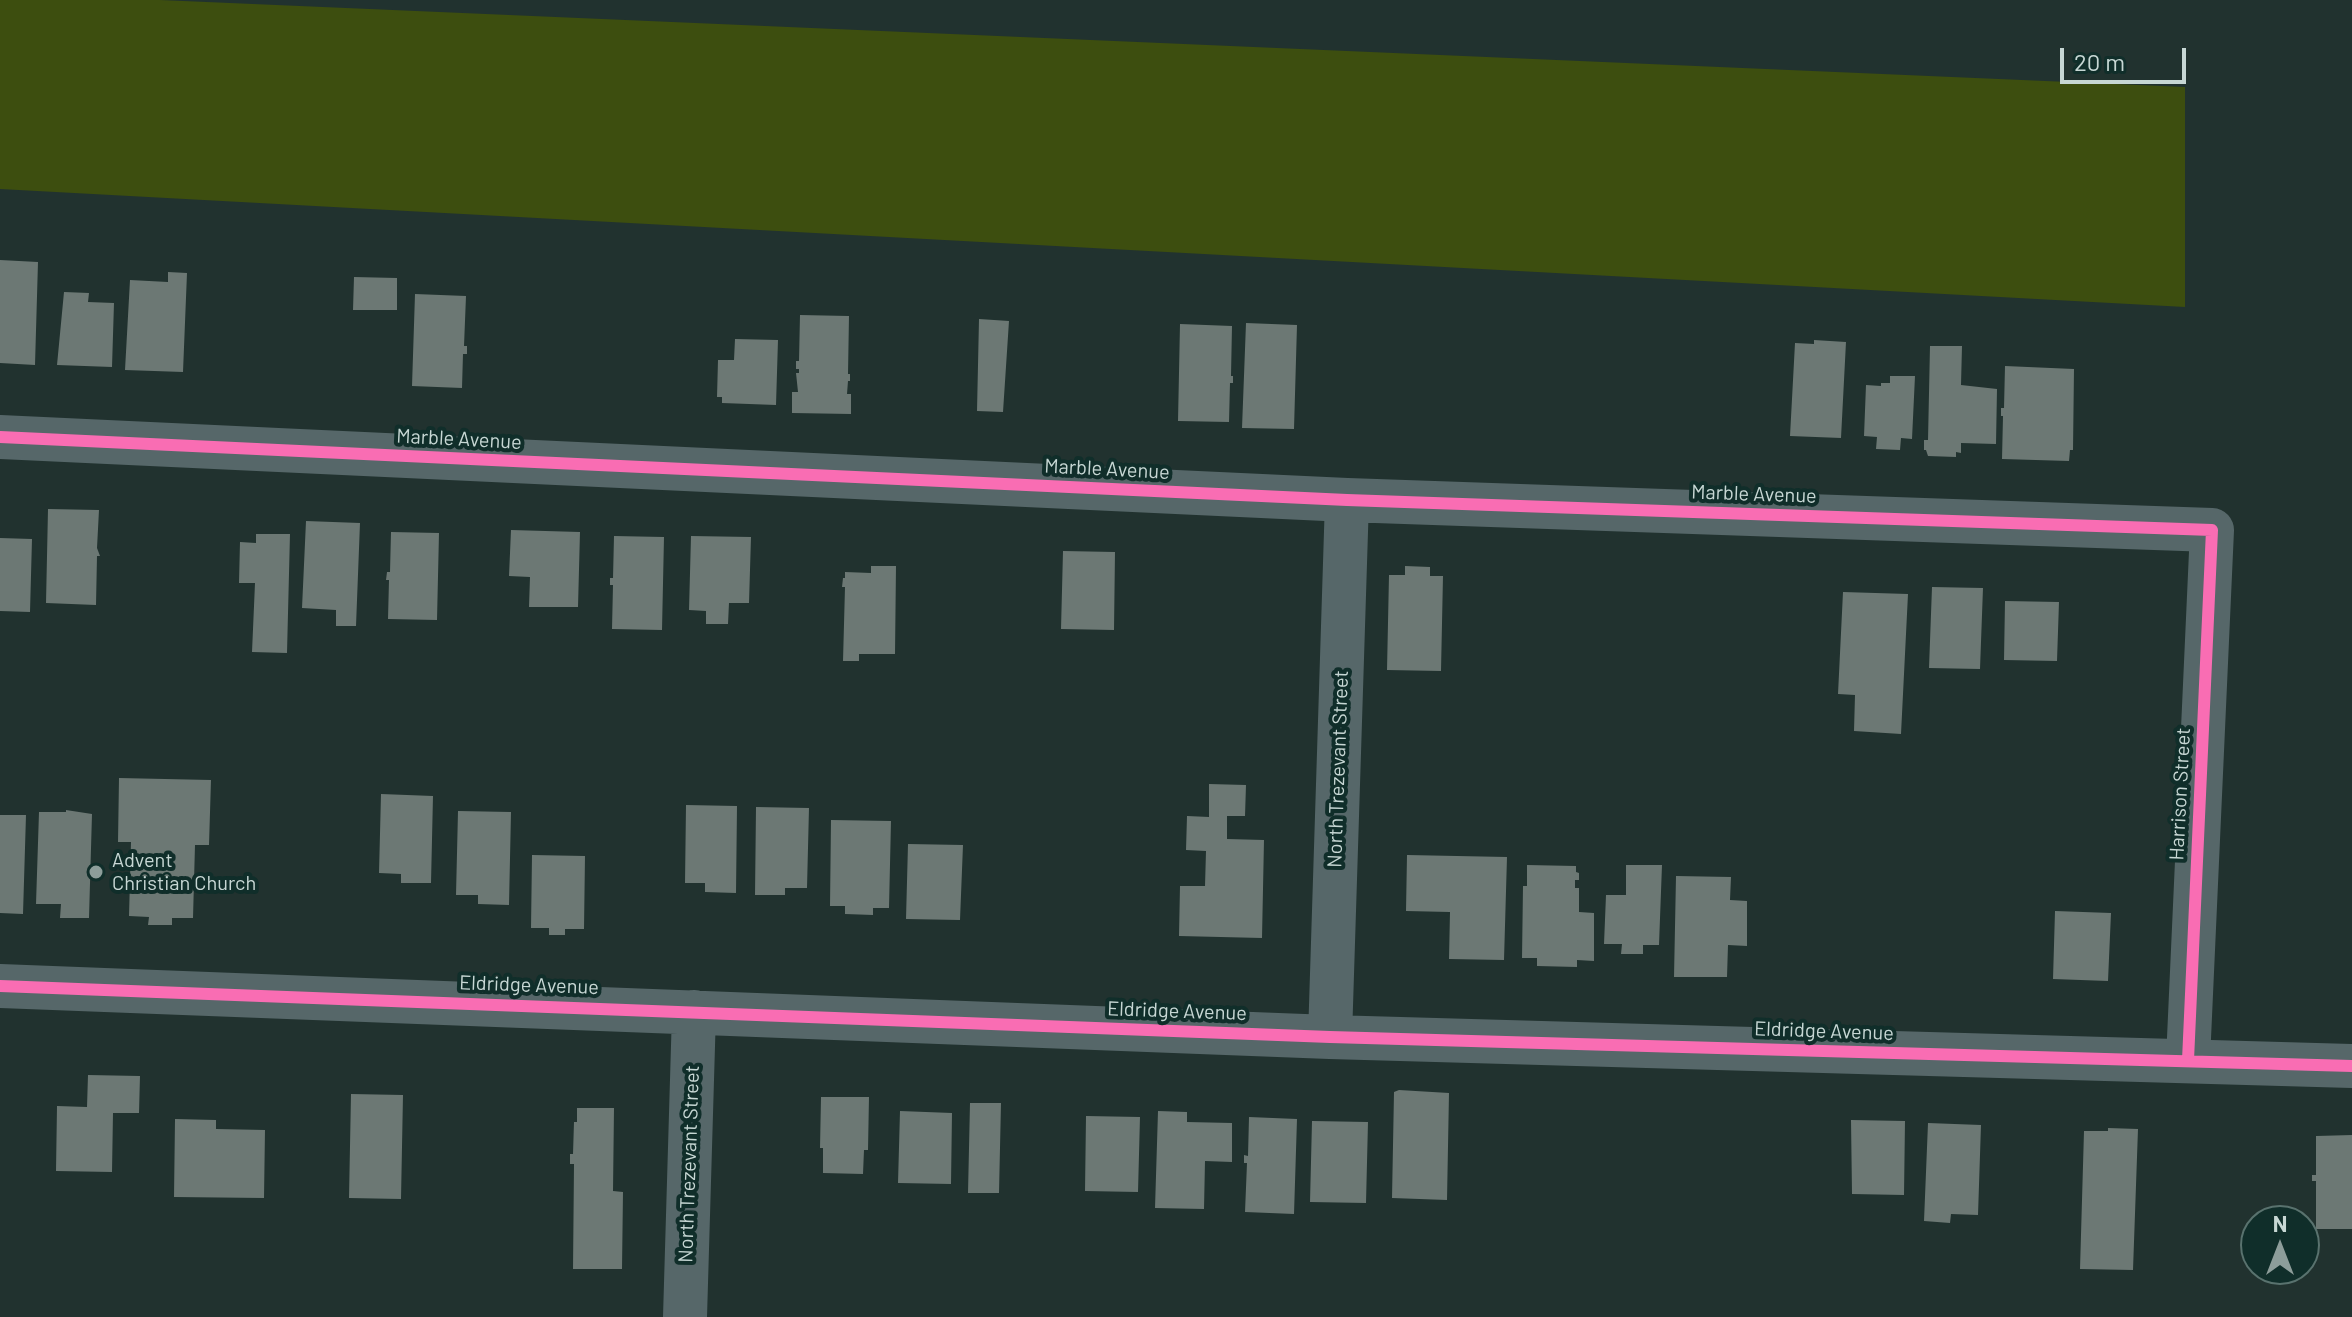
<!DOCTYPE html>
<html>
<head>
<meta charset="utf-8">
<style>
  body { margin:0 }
  #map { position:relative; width:2352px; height:1317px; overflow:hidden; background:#21322f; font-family:Barlow,sans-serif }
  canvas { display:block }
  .north { position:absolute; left:2240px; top:1205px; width:80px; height:80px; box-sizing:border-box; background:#102e2a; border:2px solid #59726e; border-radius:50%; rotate:0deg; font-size:22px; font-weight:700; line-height:32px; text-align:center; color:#c7d7d4 }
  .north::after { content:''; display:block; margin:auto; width:28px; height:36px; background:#8d9d9a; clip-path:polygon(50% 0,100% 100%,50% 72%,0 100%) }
  .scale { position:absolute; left:2060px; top:48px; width:126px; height:36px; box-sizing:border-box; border:4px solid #c7d7d4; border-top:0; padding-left:10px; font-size:24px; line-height:28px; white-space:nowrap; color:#c7d7d4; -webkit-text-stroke:6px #102e2a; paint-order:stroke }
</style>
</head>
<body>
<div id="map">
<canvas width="2352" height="1317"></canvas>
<div class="north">N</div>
<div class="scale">20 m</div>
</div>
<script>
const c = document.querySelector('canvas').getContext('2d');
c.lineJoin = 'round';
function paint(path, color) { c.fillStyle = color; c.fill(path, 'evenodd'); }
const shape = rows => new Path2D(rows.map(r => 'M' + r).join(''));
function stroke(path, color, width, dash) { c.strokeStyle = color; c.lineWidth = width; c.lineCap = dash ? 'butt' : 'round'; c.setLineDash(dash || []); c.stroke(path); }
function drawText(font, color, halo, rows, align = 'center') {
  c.font = font + ' Barlow,sans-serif'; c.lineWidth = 8; c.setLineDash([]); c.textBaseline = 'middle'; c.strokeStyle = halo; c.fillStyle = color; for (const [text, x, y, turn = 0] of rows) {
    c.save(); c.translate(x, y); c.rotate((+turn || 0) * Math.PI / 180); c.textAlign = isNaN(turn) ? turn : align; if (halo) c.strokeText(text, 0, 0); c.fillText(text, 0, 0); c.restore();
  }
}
paint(shape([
  [0,0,160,0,2185,87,2185,307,0,189]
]), '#3d4e0f');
paint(shape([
  [0,260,38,262,35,365,0,363],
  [168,272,187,273,183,372,125,370,130,280,168,282],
  [354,277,397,278,397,310,353,310],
  [64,292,89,293,88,302,114,303,112,367,57,365],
  [415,294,466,296,464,346,467,346,467,354,463,354,462,388,412,386],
  [800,315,849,316,848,374,850,374,850,381,848,381,847,394,851,394,851,414,792,413,792,392,798,392,796,373,799,373,799,369,796,369,796,361,799,361],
  [979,319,1009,321,1003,412,977,411],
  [1246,323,1297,325,1294,429,1242,428],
  [1180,324,1232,326,1231,376,1233,376,1233,383,1230,383,1229,422,1178,421],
  [735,339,778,340,776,405,722,403,722,397,717,397,718,360,734,360],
  [1814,340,1846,342,1841,438,1790,436,1795,343,1814,344],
  [1930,346,1962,346,1961,385,1997,389,1996,444,1961,443,1961,453,1956,452,1956,457,1928,456,1926,450,1924,450,1924,440,1928,440],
  [2005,366,2074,369,2073,450,2070,450,2069,461,2002,459,2003,416,2001,416,2001,408,2004,408],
  [1890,376,1915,376,1912,439,1901,438,1900,450,1876,449,1877,437,1864,436,1866,385,1881,386,1881,383,1890,383],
  [48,509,99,510,97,548,100,556,97,556,96,605,46,603],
  [306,521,360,523,356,626,336,626,336,610,302,608],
  [511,530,580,532,578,607,529,607,530,577,509,576],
  [391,532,439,533,437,620,388,619,389,580,386,580,387,572,390,572],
  [256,534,290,534,287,653,252,652,255,583,239,583,240,542,256,543],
  [614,536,664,537,662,630,612,629,613,585,610,585,610,578,613,578],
  [691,536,751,537,749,603,729,603,728,624,706,624,706,611,689,610],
  [0,538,32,539,30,612,0,611],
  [1063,551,1115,552,1114,630,1061,629],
  [871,566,896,566,895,654,859,654,859,661,843,661,845,587,842,587,843,578,845,578,845,572,871,573],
  [1405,566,1430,567,1430,576,1443,576,1441,671,1387,670,1389,575,1405,575],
  [1932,587,1983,588,1980,669,1929,668],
  [1843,592,1908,594,1901,734,1854,731,1855,695,1838,694],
  [2005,601,2059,602,2057,661,2004,660],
  [119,778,211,780,209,845,195,845,193,918,172,918,172,925,148,925,149,917,129,916,131,842,118,842],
  [1209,784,1246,785,1245,816,1227,816,1227,839,1264,840,1262,938,1179,936,1180,886,1205,886,1206,851,1186,850,1187,816,1209,817],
  [381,794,433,796,431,883,401,883,401,874,379,873],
  [686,805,737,806,736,893,705,892,705,883,685,883],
  [756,807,809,808,807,888,785,888,785,895,755,895],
  [66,810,92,814,89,918,60,918,61,904,36,904,39,812,66,812],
  [458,811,511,812,509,905,478,904,478,895,456,895],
  [0,815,26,815,23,914,0,913],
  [831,820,891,821,889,908,873,908,873,915,845,914,845,906,830,906],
  [908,844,963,845,960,920,906,919],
  [532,855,585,856,584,929,565,929,565,935,549,935,549,928,531,928],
  [1407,855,1507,857,1504,960,1449,959,1450,912,1406,911],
  [1527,865,1576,866,1576,872,1579,873,1579,880,1575,880,1575,888,1579,888,1579,912,1594,913,1594,961,1577,960,1577,967,1537,966,1537,958,1522,958,1523,886,1527,886],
  [1626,865,1662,865,1659,945,1643,945,1643,954,1621,954,1622,944,1604,944,1606,895,1626,895],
  [1676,876,1731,877,1730,900,1747,901,1747,946,1728,945,1727,977,1674,977],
  [2055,911,2111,913,2108,981,2053,979],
  [88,1075,140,1076,139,1113,113,1113,112,1172,56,1171,57,1106,87,1107],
  [1399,1090,1449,1093,1447,1200,1392,1198,1394,1092],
  [351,1094,403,1095,401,1199,349,1198],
  [821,1097,869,1097,868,1150,864,1150,863,1174,823,1173,823,1148,820,1148],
  [970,1103,1001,1103,999,1193,968,1193],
  [577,1108,614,1108,613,1191,623,1192,622,1269,573,1269,574,1164,570,1164,570,1154,573,1154,574,1122,577,1122],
  [900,1111,952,1113,951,1184,898,1183],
  [1158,1111,1187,1112,1187,1122,1232,1123,1232,1162,1205,1161,1204,1209,1155,1208],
  [1086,1116,1140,1117,1138,1192,1085,1191],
  [1249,1117,1297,1119,1294,1214,1245,1212,1247,1163,1244,1163,1244,1155,1248,1156],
  [175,1119,216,1120,216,1129,265,1130,264,1198,174,1197],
  [1851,1120,1905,1121,1904,1195,1852,1194],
  [1312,1121,1368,1122,1366,1203,1310,1202],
  [1928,1123,1981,1125,1978,1215,1951,1214,1950,1223,1924,1221],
  [2108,1128,2138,1129,2133,1270,2080,1269,2084,1131,2108,1131],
  [2352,1135,2352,1229,2316,1229,2316,1181,2312,1181,2312,1175,2316,1175,2316,1136]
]), '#6c7874');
stroke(shape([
  [0,437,1347,500,2212,530,2188,1060],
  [0,986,1330,1037,2352,1066],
  [1330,1037,1347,500],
  [685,1317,694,1012]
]), '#566769', 44);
stroke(shape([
  [0,437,1347,500,2212,530,2188,1060],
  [0,986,1330,1037,2352,1066]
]), '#f96db3', 12);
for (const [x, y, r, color] of [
  [96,872,8,"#8d9d9a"]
]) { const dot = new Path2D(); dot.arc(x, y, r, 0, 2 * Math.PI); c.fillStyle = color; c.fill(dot); stroke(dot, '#102e2a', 3); }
drawText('20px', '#c7d7d4', '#102e2a', [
  ["Marble Avenue",459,439,3],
  ["Marble Avenue",1107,469,3],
  ["Marble Avenue",1754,494,2],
  ["North Trezevant Street",1338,769,-88],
  ["Harrison Street",2180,794,-87],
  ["Eldridge Avenue",529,985,2],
  ["Eldridge Avenue",1177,1011,2],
  ["Eldridge Avenue",1824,1031,2],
  ["North Trezevant Street",689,1164,-88]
]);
drawText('20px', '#c7d7d4', '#102e2a', [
  ["Advent",112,860],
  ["Christian Church",112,883]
], 'left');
</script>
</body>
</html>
